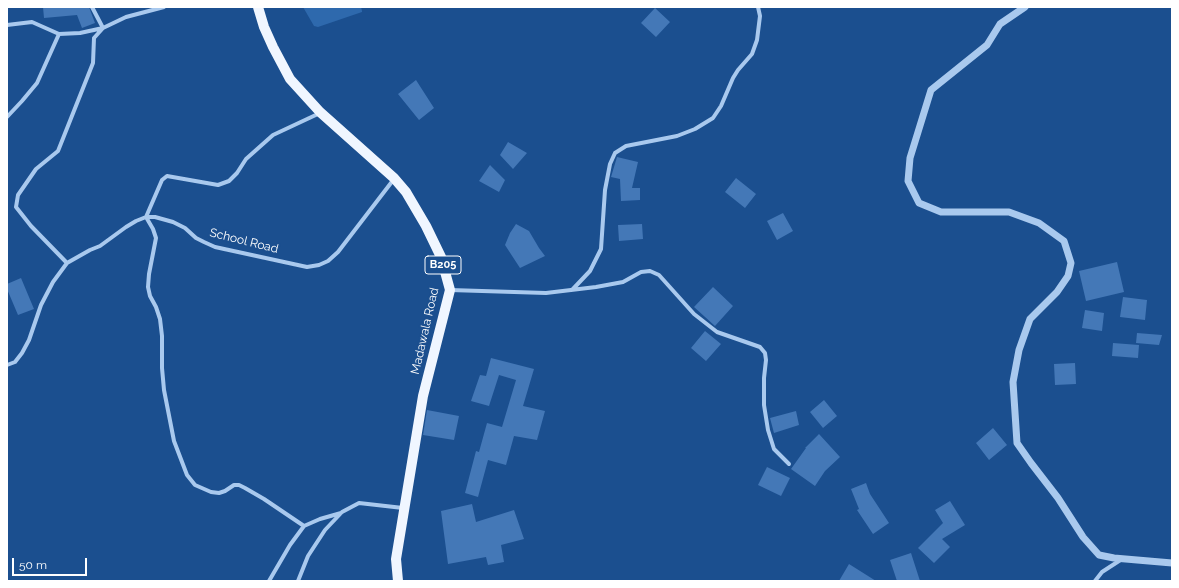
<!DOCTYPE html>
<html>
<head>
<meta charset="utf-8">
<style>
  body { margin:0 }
  #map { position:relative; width:1179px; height:588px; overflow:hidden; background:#1b4f8f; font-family:Raleway,sans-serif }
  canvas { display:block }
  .frame { position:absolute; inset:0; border:8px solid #fff; pointer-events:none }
  .scale { position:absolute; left:12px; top:558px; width:75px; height:18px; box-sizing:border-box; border:2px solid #fff; border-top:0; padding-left:5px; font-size:12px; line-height:14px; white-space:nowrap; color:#fff; -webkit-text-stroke:3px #1b4f8f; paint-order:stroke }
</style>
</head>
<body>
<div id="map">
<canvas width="1179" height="588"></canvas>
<div class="frame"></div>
<div class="scale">50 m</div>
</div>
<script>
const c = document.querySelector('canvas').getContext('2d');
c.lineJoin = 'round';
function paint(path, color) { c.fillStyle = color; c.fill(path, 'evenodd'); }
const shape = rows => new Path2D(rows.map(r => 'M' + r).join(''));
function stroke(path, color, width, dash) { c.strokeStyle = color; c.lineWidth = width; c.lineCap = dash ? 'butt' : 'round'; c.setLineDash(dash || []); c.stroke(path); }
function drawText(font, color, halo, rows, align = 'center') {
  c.font = font + ' Raleway,sans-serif'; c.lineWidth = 4; c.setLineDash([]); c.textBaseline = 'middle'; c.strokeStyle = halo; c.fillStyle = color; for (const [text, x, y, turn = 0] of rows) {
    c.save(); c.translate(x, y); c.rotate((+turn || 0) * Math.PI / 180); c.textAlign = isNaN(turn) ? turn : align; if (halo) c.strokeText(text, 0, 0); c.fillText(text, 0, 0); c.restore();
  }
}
paint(shape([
  [303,7,361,7,362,11,362,12,318,27,314,26]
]), '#2e69ad');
paint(shape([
  [43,7,89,7,95,23,82,28,77,15,44,18],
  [655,8,670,22,656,37,641,23],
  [416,80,434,108,419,120,398,94],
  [508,142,527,153,513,169,500,155],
  [617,157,638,162,632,188,640,188,640,200,621,201,620,179,611,177],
  [490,165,505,180,499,192,479,181],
  [736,178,756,194,745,208,725,192],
  [783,213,793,231,777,240,767,221],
  [516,224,529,231,539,248,545,256,520,268,505,245,510,233],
  [642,224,643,239,619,241,618,225],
  [1117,262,1124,292,1086,301,1079,271],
  [21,278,34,309,18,315,7,289,7,284],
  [713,287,733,306,715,326,694,307],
  [1123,297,1147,300,1145,320,1120,317],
  [1085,310,1104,313,1102,331,1082,328],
  [705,331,721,344,706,361,691,348],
  [1137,333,1162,335,1159,345,1136,343],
  [1113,343,1139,345,1138,358,1112,356],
  [491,358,534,369,523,406,545,411,537,440,514,436,506,465,488,460,478,497,465,493,476,451,479,452,487,423,502,427,516,380,499,375,489,406,471,401,480,375,486,376],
  [1075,363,1076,384,1055,385,1054,364],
  [824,400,837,416,823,428,810,412],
  [427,410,459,416,454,440,423,435],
  [796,411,799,425,774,433,770,418],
  [993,428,1007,445,989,460,976,443],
  [819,434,840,457,825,471,815,486,791,469,806,448,805,448],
  [767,467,790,478,781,496,758,485],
  [866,483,870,494,889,523,873,534,857,510,859,509,851,489],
  [950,501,965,525,942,539,950,547,934,563,918,548,943,523,935,510],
  [472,504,476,522,514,510,524,539,501,545,504,562,488,565,486,557,448,564,441,511],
  [911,553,920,581,897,581,890,560],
  [849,564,876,581,839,581]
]), '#4478b7');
stroke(shape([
  [92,7,103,28],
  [7,25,32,22,59,34,80,33,103,28,126,17,164,7],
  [7,117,22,101,37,83,59,34],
  [67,263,31,226,16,207,18,195,36,169,58,151,93,63,94,38,103,28],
  [450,290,546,293,596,287,623,282,641,272,650,271,659,275,694,314,717,332,760,347,765,353,766,360,764,378,764,405,768,430,774,449,789,464],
  [572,290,590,271,601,249,605,190,610,164,615,153,626,146,677,136,695,129,713,118,721,106,733,78,738,70,752,54,757,40,760,16,758,7],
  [7,365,15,362,22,353,29,340,41,305,53,282,67,263,90,250,100,246,126,227,136,221,146,217,155,217,173,222,185,228,196,238,204,242,215,247,307,267,319,265,328,261,338,252,394,179],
  [304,526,264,499,245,488,239,485,234,485,225,491,219,493,211,492,195,485,187,475,174,441,164,390,162,368,162,336,160,319,156,307,150,296,148,287,149,274,156,238,153,229,146,217,162,180,167,176,218,185,229,181,237,173,246,159,273,135,320,113],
  [269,581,290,545,304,526,320,519,341,513],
  [298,581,308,556,325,530,342,512,359,503,403,508],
  [1095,581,1102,572,1122,559]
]), '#a9c9ee', 4);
stroke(shape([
  [1025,7,1000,24,987,45,931,90,910,158,908,181,919,203,941,212,1009,212,1039,223,1064,241,1071,263,1068,276,1057,292,1030,319,1019,350,1013,382,1017,443,1031,463,1058,498,1083,537,1099,555,1114,558,1172,563]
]), '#a9c9ee', 7);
stroke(shape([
  [258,7,264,27,273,47,290,79,320,112,394,178,406,192,426,226,441,257,450,290,423,396,396,559,398,581]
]), '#f0f6ff', 10);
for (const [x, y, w] of [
  [443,265,36]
]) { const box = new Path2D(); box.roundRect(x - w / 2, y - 9, w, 18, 3); c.fillStyle = '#1b4f8f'; c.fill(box); stroke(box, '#fff', 1); }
drawText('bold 11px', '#fff', null, [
  ["B205",443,265]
]);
drawText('12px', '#fff', '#1b4f8f', [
  ["School Road",244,241,14],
  ["Madawala Road",425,331,-77]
]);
</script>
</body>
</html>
